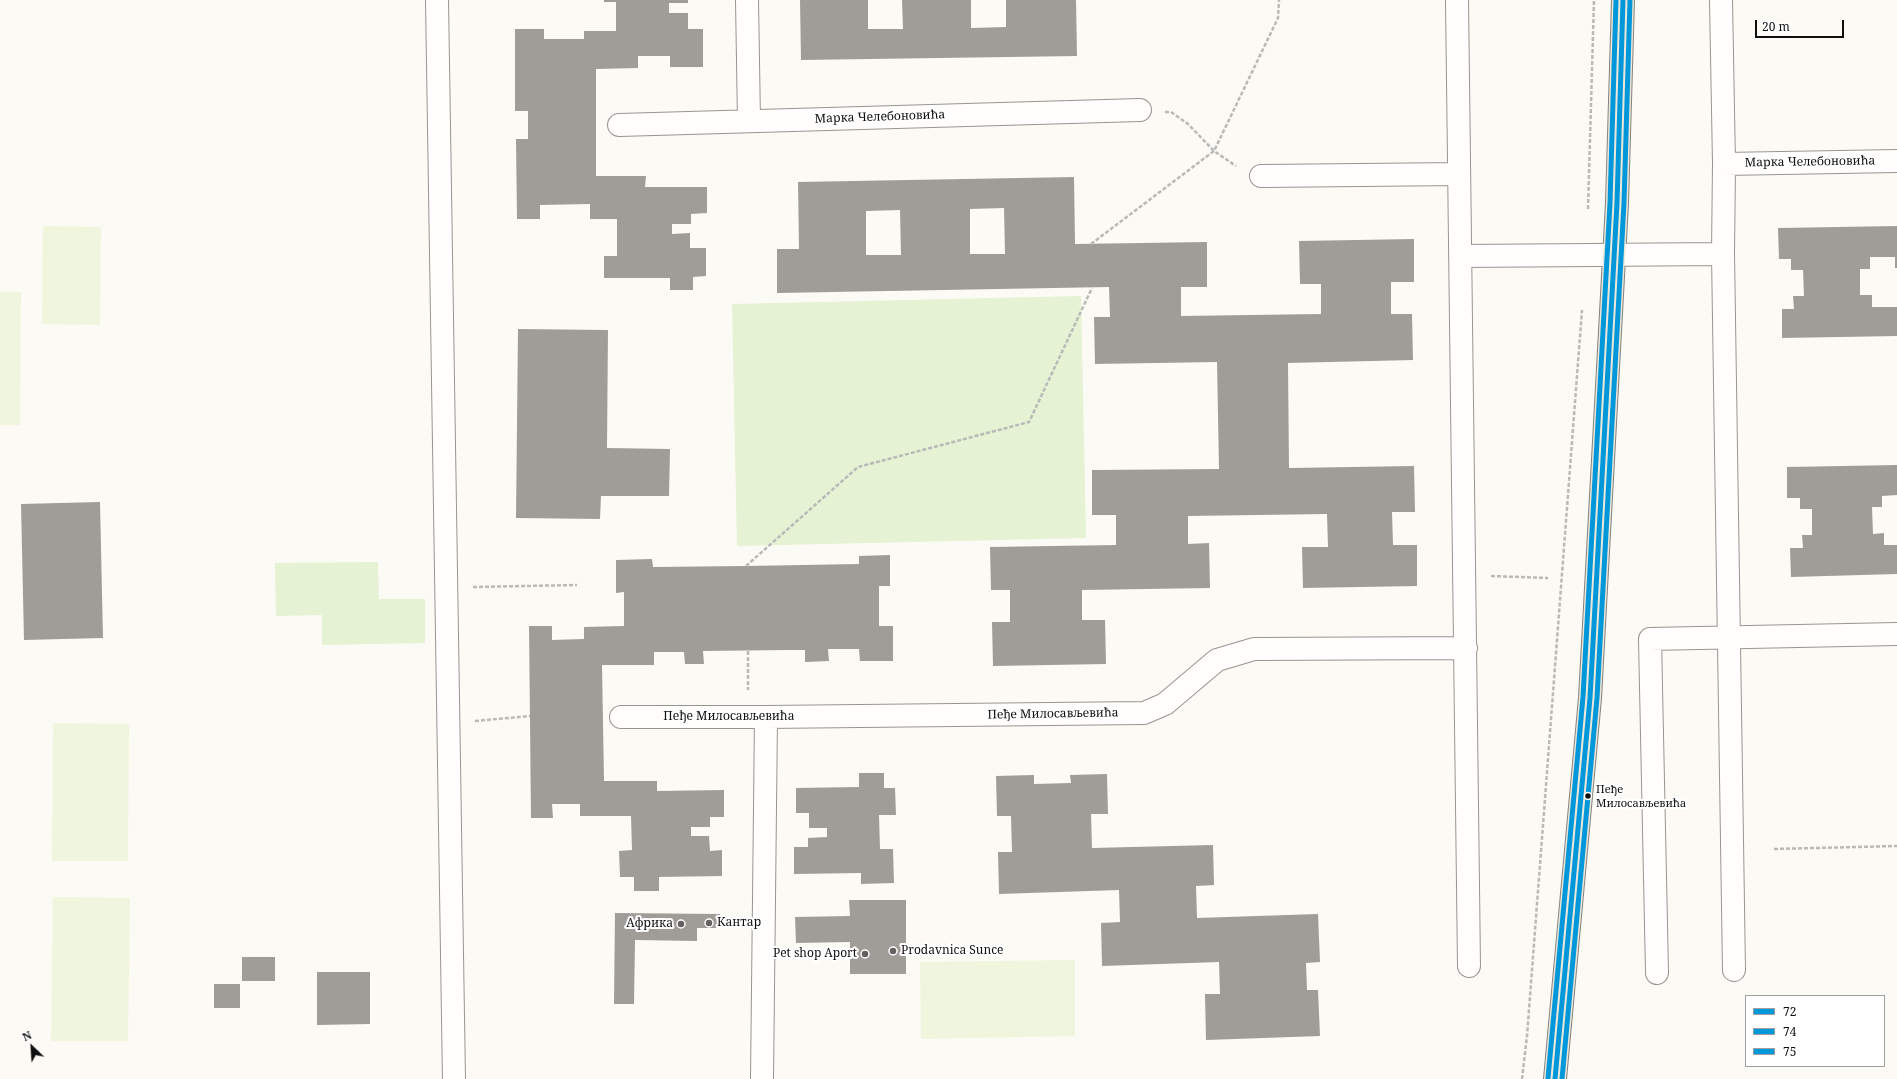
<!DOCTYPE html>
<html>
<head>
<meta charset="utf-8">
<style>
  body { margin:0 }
  #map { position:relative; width:1897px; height:1079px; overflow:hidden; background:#fcfaf4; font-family:"Noto Serif",serif }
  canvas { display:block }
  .legend { position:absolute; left:1745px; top:995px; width:140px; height:72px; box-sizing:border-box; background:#fff; border:1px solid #9f9f9f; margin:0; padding:5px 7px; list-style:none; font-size:12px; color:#0f0f0f }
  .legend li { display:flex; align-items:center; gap:8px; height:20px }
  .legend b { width:20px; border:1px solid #9f9f9f }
  .north { position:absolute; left:12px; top:1027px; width:40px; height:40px; -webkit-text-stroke:3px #fff; paint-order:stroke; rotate:335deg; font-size:11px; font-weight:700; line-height:16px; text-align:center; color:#0f0f0f }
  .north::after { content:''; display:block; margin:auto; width:14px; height:18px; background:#0f0f0f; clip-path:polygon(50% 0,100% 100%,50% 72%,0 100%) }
  .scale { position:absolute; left:1755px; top:20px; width:89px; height:18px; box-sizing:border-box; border:2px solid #0f0f0f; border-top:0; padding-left:5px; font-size:12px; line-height:14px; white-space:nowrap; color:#0f0f0f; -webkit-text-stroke:3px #fff; paint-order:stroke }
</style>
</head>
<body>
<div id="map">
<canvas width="1897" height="1079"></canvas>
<ul class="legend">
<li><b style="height:5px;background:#0098da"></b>72</li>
<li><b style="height:5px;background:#0098da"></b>74</li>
<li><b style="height:5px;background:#0098da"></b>75</li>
</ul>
<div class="north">N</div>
<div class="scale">20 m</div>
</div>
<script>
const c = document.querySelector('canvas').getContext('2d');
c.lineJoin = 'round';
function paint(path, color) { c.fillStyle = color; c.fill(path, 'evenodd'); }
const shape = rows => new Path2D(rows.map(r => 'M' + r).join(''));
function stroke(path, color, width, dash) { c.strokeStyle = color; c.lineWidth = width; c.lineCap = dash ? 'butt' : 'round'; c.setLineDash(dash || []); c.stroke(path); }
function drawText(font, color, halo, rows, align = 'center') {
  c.font = font + ' "Noto Serif",serif'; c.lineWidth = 4; c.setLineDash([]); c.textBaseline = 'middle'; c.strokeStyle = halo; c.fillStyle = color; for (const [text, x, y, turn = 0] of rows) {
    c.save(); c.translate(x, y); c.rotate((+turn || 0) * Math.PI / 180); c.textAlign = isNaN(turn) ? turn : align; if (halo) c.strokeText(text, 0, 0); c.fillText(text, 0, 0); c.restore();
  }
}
paint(shape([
  [1081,296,1086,538,737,546,732,304],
  [378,562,379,599,425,599,425,643,322,645,322,615,276,616,275,563]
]), '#e5f2d3');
paint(shape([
  [43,226,101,227,100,325,42,324],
  [0,292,21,292,20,425,0,425],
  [53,723,129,724,128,861,52,861],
  [53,897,130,898,128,1041,51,1041],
  [1075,960,1075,1036,921,1039,920,962]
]), '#eff6dd');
paint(shape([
  [604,0,688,0,688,3,669,3,669,13,688,13,688,29,703,29,703,67,670,67,670,56,638,56,638,68,596,69,596,176,646,176,645,187,707,187,707,213,691,214,691,224,672,224,672,234,690,233,690,248,706,248,706,276,693,277,693,290,670,290,670,278,604,278,604,256,617,256,617,219,590,219,590,204,540,205,540,219,517,219,516,139,528,139,528,111,515,111,515,29,544,29,544,39,584,39,584,31,616,31,616,2,604,2],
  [800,0,868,0,868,29,903,29,902,0,971,0,971,28,1006,27,1006,0,1076,0,1077,56,801,60],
  [1074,177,1075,244,1207,242,1207,287,1181,287,1181,316,1321,314,1321,284,1300,284,1299,241,1414,239,1414,282,1391,282,1391,314,1412,314,1413,360,1288,363,1289,468,1414,466,1415,512,1392,512,1393,545,1417,545,1417,586,1303,588,1302,547,1328,547,1327,514,1188,516,1188,544,1209,543,1210,588,1082,590,1082,620,1105,620,1106,664,993,666,992,622,1010,622,1010,590,991,590,990,547,1116,545,1116,515,1092,515,1092,470,1219,469,1217,362,1095,364,1094,317,1110,317,1109,287,777,293,777,249,799,249,798,182],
  [1004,208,1005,254,970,254,970,209],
  [900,210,901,255,866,255,866,211],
  [1897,226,1897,268,1895,268,1895,257,1870,257,1870,269,1860,269,1860,295,1872,295,1872,307,1897,307,1897,336,1782,338,1782,309,1794,309,1793,296,1804,296,1803,270,1791,270,1791,259,1779,259,1778,228],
  [518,329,608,330,607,448,670,449,669,496,601,496,600,519,516,518],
  [1897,465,1897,495,1882,496,1882,507,1872,507,1873,534,1884,533,1884,545,1897,545,1897,574,1791,577,1790,548,1803,548,1802,535,1812,535,1812,509,1800,509,1800,498,1787,498,1787,467],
  [100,502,103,638,24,640,21,504],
  [890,555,890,586,879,586,879,626,893,626,893,661,860,661,859,649,828,649,829,661,805,662,805,650,789,650,703,651,704,664,685,664,684,652,654,652,654,665,602,665,604,781,657,781,657,791,724,790,724,817,710,817,710,827,691,827,691,836,709,836,710,851,722,850,722,876,659,877,659,891,634,891,634,877,620,877,619,851,632,850,631,816,580,816,580,804,552,804,553,818,531,818,529,626,552,626,552,640,584,639,584,627,624,626,624,592,616,593,616,560,652,559,653,567,746,566,859,564,859,556],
  [859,773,884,773,884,788,895,788,896,815,879,815,880,849,893,849,894,883,861,884,861,873,794,874,794,847,808,847,808,838,827,837,827,828,809,828,809,813,796,813,796,788,859,787],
  [1107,774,1108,814,1091,814,1092,848,1213,845,1214,885,1196,886,1197,918,1318,914,1320,962,1306,963,1307,990,1318,990,1320,1036,1206,1040,1205,994,1220,994,1219,962,1102,966,1101,923,1120,922,1119,890,999,894,998,852,1012,852,1011,816,997,816,996,776,1034,775,1034,784,1071,783,1070,775],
  [849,900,906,900,906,974,850,974,850,942,796,943,795,917,850,916],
  [615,913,720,914,720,928,697,928,697,941,635,940,634,1004,614,1004],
  [242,957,275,957,275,981,242,981],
  [317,972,370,972,370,1024,317,1025],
  [214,984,240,984,240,1008,214,1008]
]), '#a09d99');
const minor = shape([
  [437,0,454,1079],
  [747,0,749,121],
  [1457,0,1469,966],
  [1721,0,1724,164,1723,254,1734,970],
  [619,125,1140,110],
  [1724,164,1897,161],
  [1261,176,1459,174],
  [1460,256,1723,254],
  [621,717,766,717,1144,713,1165,704,1217,660,1254,649,1466,648],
  [1657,973,1650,639,1897,634],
  [762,1079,766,717]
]);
const major = shape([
  [1555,1079,1590,698,1617,203,1623,0]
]);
stroke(minor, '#969592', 24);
stroke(major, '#83827f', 24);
stroke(shape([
  [1165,112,1171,112,1188,124,1214,151,1236,166],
  [1588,209,1594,0],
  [1091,244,1214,151,1278,18,1279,0],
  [746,566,858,467,1029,422,1092,288],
  [1491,576,1548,578],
  [473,587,577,585],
  [748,651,748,690],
  [475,721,530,716],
  [1774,849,1897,846],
  [1522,1079,1527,1036,1582,310]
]), '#b9b9b8', 2.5, [4, 2]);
stroke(minor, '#fffefd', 22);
stroke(major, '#ede8da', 22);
stroke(shape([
  [1555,1079,1590,698,1617,203,1623,0]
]), '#0098da', 5);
stroke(shape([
  [1562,1079,1597,698,1624,203,1630,0]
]), '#0098da', 5);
stroke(shape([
  [1548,1078,1583,697,1610,203,1616,0]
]), '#0098da', 5);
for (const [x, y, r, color] of [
  [1588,796,3.5,"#0f0f0f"],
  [709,923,4,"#62615f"],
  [681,924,4,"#62615f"],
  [893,951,4,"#62615f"],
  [865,954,4,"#62615f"]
]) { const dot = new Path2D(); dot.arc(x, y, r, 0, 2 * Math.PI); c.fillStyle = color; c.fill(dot); stroke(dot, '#fff', 1.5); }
drawText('11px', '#0f0f0f', '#fff', [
  ["Пеђе",1596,790],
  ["Милосављевића",1596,804]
], 'left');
drawText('12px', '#0f0f0f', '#fff', [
  ["Марка Челебоновића",880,117,-2],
  ["Марка Челебоновића",1810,162,-1],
  ["Пеђе Милосављевића",1053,714,-1],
  ["Пеђе Милосављевића",729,717]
]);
drawText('12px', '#0f0f0f', '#fff', [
  ["Кантар",717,923],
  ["Африка",673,924,"right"],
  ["Prodavnica Sunce",901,951],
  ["Pet shop Aport",857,954,"right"]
], 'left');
</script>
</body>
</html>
